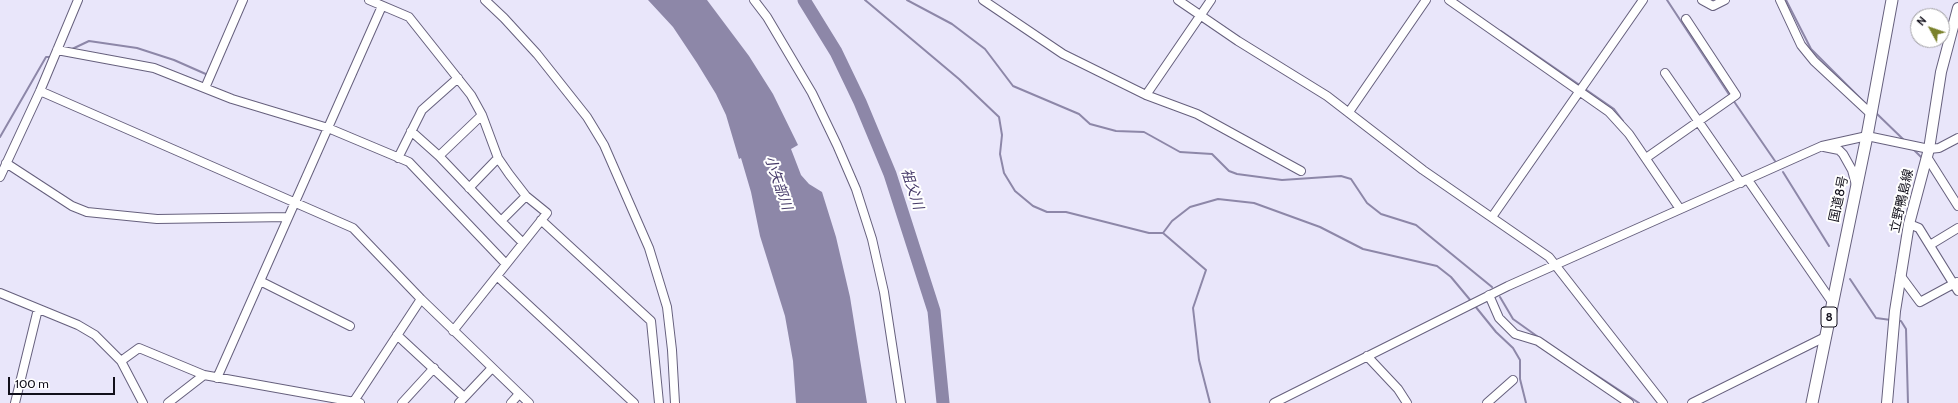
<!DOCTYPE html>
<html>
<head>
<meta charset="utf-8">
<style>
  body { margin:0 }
  #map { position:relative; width:1958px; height:403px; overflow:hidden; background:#e9e6fa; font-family:Cabin,sans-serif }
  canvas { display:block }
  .north { position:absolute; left:1910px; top:8px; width:40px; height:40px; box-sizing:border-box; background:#fff; border:1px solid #a09fa3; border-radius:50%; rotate:310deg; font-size:11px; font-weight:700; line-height:16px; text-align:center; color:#110f1a }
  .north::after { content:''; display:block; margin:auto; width:14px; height:18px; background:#7a812b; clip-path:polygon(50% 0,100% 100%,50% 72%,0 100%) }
  .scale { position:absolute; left:8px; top:377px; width:107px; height:18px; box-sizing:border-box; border:2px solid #110f1a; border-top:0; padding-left:5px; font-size:12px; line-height:14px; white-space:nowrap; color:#110f1a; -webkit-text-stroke:3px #fff; paint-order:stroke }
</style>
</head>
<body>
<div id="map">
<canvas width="1958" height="403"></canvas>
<div class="north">N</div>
<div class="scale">100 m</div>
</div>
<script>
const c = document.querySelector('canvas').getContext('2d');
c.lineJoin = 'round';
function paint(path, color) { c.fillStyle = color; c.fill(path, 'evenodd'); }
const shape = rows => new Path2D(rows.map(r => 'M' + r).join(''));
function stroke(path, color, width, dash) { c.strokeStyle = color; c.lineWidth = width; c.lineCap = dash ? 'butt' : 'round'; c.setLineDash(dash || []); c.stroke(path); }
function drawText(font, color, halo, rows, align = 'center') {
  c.font = font + ' Cabin,"Noto Sans JP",sans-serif'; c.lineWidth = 4; c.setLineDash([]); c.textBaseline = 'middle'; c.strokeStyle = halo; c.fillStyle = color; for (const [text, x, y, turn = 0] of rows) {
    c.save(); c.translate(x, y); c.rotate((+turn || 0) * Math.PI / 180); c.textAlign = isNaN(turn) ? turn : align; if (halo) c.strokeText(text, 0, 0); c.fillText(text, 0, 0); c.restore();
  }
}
paint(shape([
  [648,0,707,0,749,56,773,94,798,145,791,149,801,175,809,184,822,192,836,237,850,297,867,403,796,403,793,361,785,316,760,236,751,192,741,158,739,159,726,115,716,94,697,63,673,27]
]), '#8d87a8');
stroke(shape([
  [865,0,959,79,999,117,1002,135,1000,154,1004,173,1015,191,1033,206,1047,212,1066,212,1149,233,1163,233,1206,270,1193,308,1199,360,1210,403],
  [907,0,952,24,985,49,1013,86,1079,114,1090,124,1116,131,1144,132,1180,152,1212,154,1229,171,1237,174,1282,180,1341,176,1351,179,1367,203,1381,214,1416,225,1492,287],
  [1667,0,1730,96],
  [1786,0,1811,49,1866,104],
  [1501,31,1581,86],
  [70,50,89,41,137,48,174,60,208,75],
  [1585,89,1614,109,1623,121],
  [1733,100,1775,161],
  [1875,112,1905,141],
  [0,137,46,57,52,57],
  [1912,148,1923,159],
  [1783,172,1829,246],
  [1163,233,1172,221,1190,207,1218,199,1254,203,1320,227,1363,249,1437,266,1451,277,1471,301],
  [1850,279,1876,318,1891,320],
  [1500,297,1513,319,1541,339],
  [1475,306,1496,332,1513,348,1520,360,1520,379,1526,403],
  [1897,321,1901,321,1906,329,1908,403],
  [1590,371,1639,403]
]), '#8d87a8', 2);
stroke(shape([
  [804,0,836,52,860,102,890,174,934,311,943,403]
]), '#8d87a8', 13);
const minor = shape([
  [369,0,409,17,471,95,482,115,498,158,509,174,526,196,547,213,453,331],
  [485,0,504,18,537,54,587,117,604,145,649,248,667,307,672,350,675,403],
  [754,0,767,17,812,93,837,145,856,189,872,239,884,292,901,403],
  [983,0,1063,54,1146,95,1197,114,1301,171],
  [1178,0,1238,41,1327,96,1423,170,1549,257,1663,403],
  [1449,0,1609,112,1629,134,1680,209],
  [1702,0,1713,6,1725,0],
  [1780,0,1801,45,1814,61,1871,114],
  [57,50,154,68,232,99,328,128,409,162,506,264],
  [1665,73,1741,183],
  [205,88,243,0],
  [40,91,353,228,421,299,529,403],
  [1146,95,1211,0],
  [1349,112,1426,0],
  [411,131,439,156,501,221],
  [1824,147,1839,150,1843,154,1852,170,1856,185],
  [439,156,482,115],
  [1927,157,1958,206],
  [398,158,422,110,458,78],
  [1646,158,1736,95,1686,19],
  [6,163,72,206,87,212,157,219,288,217],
  [0,177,40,91,78,0],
  [1748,180,1832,302],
  [469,188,498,158],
  [1492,217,1643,0],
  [541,220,651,321,659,403],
  [1909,224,1919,228,1958,291],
  [523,243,501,221,526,196],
  [1930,245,1958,228],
  [1900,275,1920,302,1957,282],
  [497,276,634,403],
  [260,281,350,326],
  [0,293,78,325,95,335,121,361,143,403],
  [1489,295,1499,318,1515,334,1538,341,1629,403],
  [397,335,464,397],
  [1367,356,1398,389,1407,403],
  [121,361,139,348,204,375,360,403],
  [217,378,382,6],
  [354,401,421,299],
  [15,403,38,309],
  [168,403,204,375],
  [402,403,434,368],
  [459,403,492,368],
  [511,403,519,394],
  [1274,403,1508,286,1822,146,1867,136,1929,149,1939,148,1958,138],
  [1487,403,1513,380],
  [1692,403,1825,337]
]);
const major = shape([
  [1887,403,1895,311,1909,224,1929,149,1941,72,1958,8]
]);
const highway = shape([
  [1812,403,1867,136,1892,0]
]);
stroke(minor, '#66607d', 10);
stroke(major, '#66607d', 12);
stroke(highway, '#66607d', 13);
stroke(minor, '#fff', 8);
stroke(major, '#fff', 10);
stroke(highway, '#fff', 11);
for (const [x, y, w] of [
  [1829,317,16]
]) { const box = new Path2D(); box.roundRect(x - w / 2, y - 10, w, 20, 3); c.fillStyle = '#fff'; c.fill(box); stroke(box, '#110f1a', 1); }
drawText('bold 12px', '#110f1a', null, [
  ["8",1829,317]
]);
drawText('13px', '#110f1a', '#fff', [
  ["国道8号",1839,199,-78],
  ["立野鴨島線",1902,201,-77]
]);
drawText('italic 14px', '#463a69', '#fff', [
  ["小矢部川",778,183,71],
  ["祖父川",912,189,72]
]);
</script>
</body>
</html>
